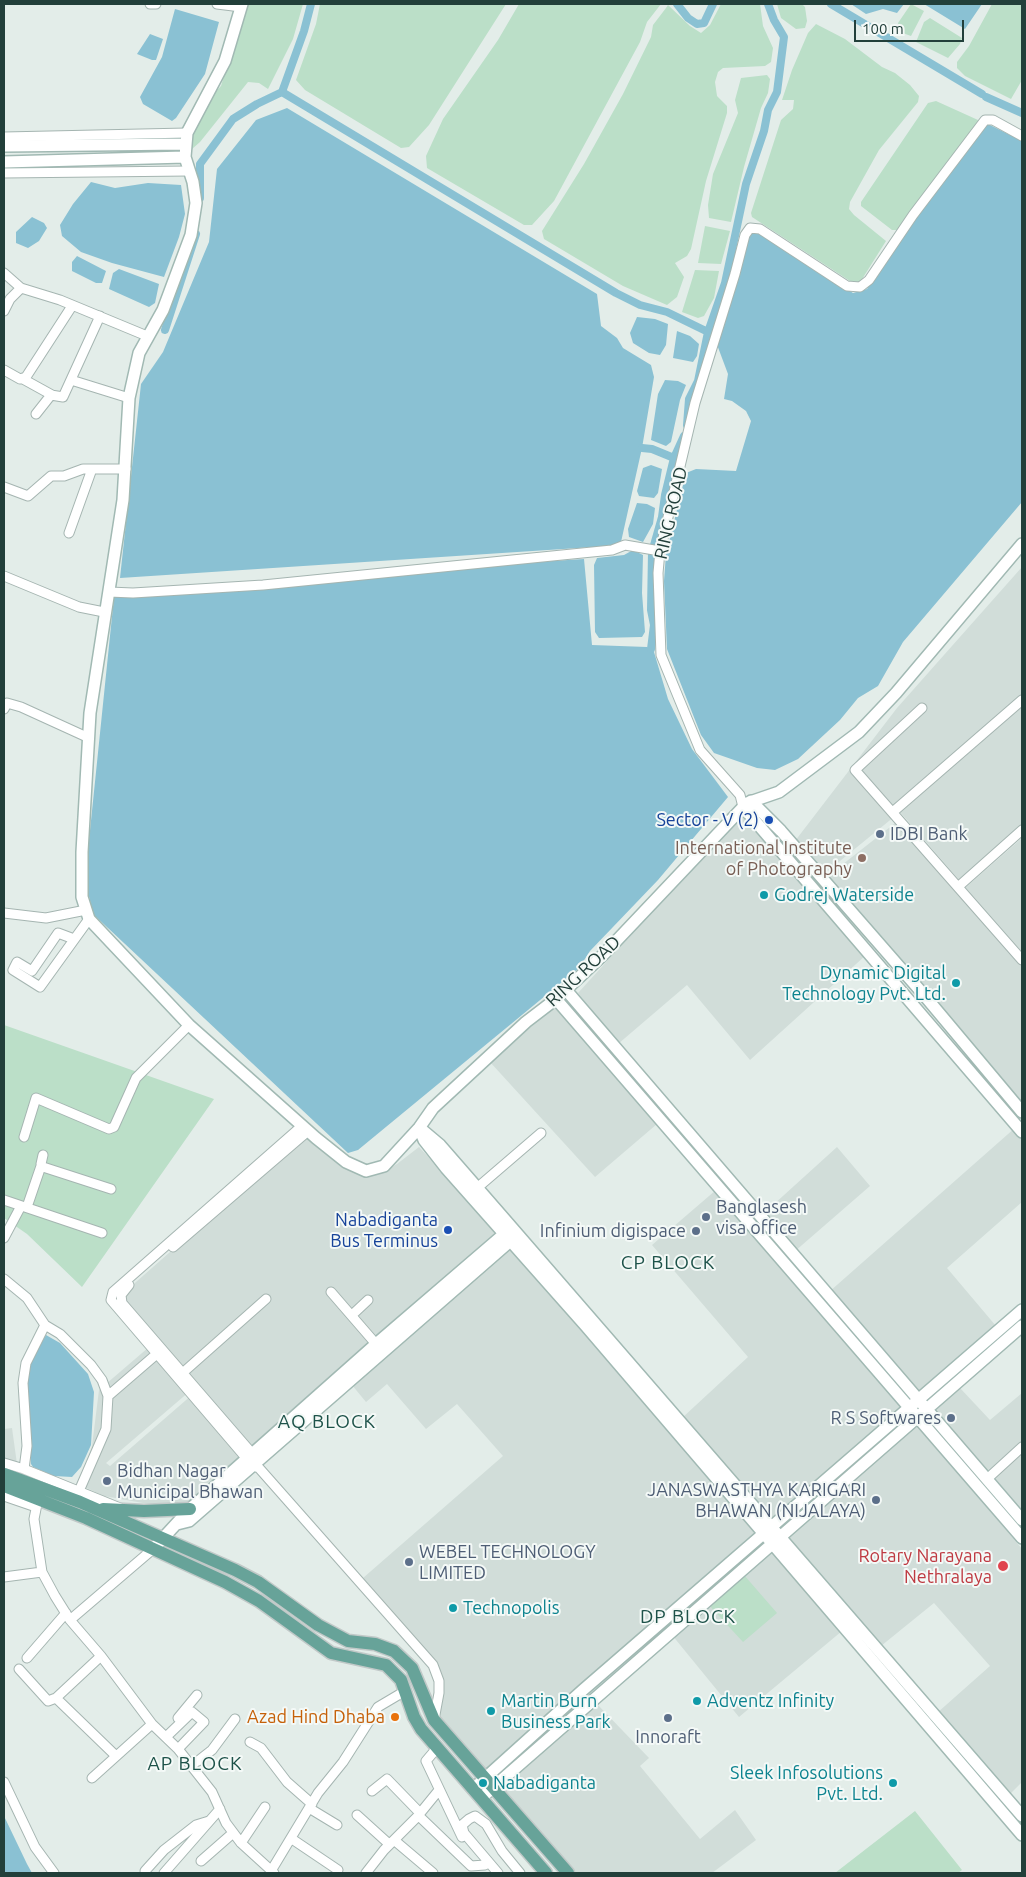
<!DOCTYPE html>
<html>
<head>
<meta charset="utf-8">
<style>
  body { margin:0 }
  #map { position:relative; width:1026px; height:1877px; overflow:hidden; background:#e3ede9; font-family:Ubuntu,sans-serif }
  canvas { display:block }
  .frame { position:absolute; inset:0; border:5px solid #223f3a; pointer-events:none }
  .scale { position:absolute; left:854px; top:20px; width:110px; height:22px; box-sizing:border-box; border:2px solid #223f3a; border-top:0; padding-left:6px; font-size:15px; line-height:18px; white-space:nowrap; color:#223f3a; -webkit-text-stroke:4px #f4f9f7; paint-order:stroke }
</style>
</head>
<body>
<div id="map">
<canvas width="1026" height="1877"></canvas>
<div class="frame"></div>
<div class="scale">100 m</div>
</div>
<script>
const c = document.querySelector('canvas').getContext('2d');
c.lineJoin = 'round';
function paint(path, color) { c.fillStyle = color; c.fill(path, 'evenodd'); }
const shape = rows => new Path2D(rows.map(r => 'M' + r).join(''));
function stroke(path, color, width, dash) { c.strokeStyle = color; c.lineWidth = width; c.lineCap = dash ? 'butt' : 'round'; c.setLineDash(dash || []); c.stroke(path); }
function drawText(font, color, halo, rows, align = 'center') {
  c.font = font + ' Ubuntu,sans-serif'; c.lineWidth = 4; c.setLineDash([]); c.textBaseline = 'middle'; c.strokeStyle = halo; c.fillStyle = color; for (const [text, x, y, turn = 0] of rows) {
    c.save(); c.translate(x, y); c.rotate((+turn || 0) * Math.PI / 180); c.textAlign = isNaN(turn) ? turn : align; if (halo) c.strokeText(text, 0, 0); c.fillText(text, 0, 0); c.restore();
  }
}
paint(shape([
  [1022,567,1022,828,960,881,900,812,824,874,795,841,897,708],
  [743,812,866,955,750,1060,687,985,618,1044,578,993],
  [899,820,1022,962,1022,1109,824,879],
  [1022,838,1022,953,965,888],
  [555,1006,657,1124,595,1177,490,1062],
  [1016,1127,1022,1135,1022,1202,947,1268,996,1326,918,1396,829,1292],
  [305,1133,371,1175,381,1173,397,1164,419,1147,504,1238,253,1456,119,1297],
  [837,1147,870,1186,794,1252,762,1215],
  [716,1190,905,1408,773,1525,682,1418,748,1357,652,1245],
  [507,1241,759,1534,486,1774,432,1711,441,1681,437,1665,363,1578,503,1456,457,1404,426,1429,387,1384,366,1402,347,1379],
  [149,1347,190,1391,106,1463,110,1466,193,1394,248,1458,195,1507,143,1503,104,1496,80,1485,92,1446,99,1390],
  [960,1388,990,1420,1022,1393,1022,1514,932,1412],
  [916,1423,1022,1549,1022,1782,1009,1795,937,1713,990,1666,934,1603,881,1646,787,1537],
  [12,1428,17,1464,4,1460,4,1429],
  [771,1549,842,1631,739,1717,672,1635],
  [597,1704,649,1758,640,1766,700,1839,735,1810,756,1840,712,1873,573,1873,500,1788]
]), '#d1ddd9');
paint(shape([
  [246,4,303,4,293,39,268,89,259,83,248,82,200,142,192,149,188,148,192,128,208,100,221,86],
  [320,4,506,4,429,125,409,147,401,148,305,90,296,80,316,24],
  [519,4,661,4,647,22,640,42,554,201,532,225,524,225,427,168,426,156,443,119,498,40],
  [721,4,760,4,763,26,773,48,771,62,765,66,723,68,718,72,715,82,717,96,727,106,727,113,706,181,691,249,687,256,675,263,684,277,677,297,667,305,623,286,544,239,542,231,584,164,623,94,651,37,653,25,666,8,668,5,690,26,701,33,710,25],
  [777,4,802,4,805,7,807,21,805,28,796,29,781,18],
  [911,4,924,11,911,36,900,32,898,23],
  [992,4,1022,4,1022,80,1011,99,965,76,957,68,957,62,969,46],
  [930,18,962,38,960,44,948,58,916,42,924,22],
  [816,24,845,39,882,67,895,73,910,85,919,96,918,102,879,150,850,202,849,209,854,215,886,241,859,284,853,283,752,217,751,213,781,120,793,109,794,100,782,100,792,70,808,33],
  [767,75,770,79,768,93,761,108,744,167,731,222,709,218,708,205,713,174,738,113,735,100,741,78],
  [936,101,978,120,977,127,897,230,892,230,861,206,861,202,928,103],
  [705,226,730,231,721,264,698,263],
  [695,270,719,271,714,298,704,316,698,318,682,312],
  [4,1025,214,1099,82,1287,27,1234,4,1218],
  [744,1575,777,1613,743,1642,709,1605],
  [915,1811,962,1870,958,1873,835,1873]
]), '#bbdfc8');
paint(shape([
  [851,4,904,4,897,13,883,9,866,14],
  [924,4,982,4,965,29],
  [175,9,219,22,205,74,176,118,172,121,143,104,140,97,162,57],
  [150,34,163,39,156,60,152,60,137,54],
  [287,108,597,294,601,326,617,338,623,348,651,365,654,377,642,448,621,542,609,546,120,578,141,384,163,352,209,242,217,169,256,120],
  [986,123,1022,141,1022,502,903,642,878,686,858,698,840,720,798,759,775,770,757,768,714,753,701,735,667,649,664,581,666,554,686,473,696,469,736,471,751,421,746,411,732,401,724,399,728,374,716,342,748,231,755,230,853,293,867,289,912,221,952,171],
  [91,182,115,188,148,183,181,185,185,214,179,237,164,277,112,263,81,252,62,236,60,225,73,204],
  [32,217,44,223,47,228,39,241,28,248,16,243,16,232],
  [77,256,106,271,102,283,96,283,72,271,72,262],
  [119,269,159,284,155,303,149,307,109,289,113,273],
  [637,317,655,319,668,324,666,345,660,355,649,353,633,343,630,333],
  [677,331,690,336,699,344,697,356,693,362,673,358],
  [665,380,678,381,686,385,680,400,671,442,666,446,651,440,658,394],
  [651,465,662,469,658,493,654,498,639,496,637,491,643,468],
  [637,503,647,504,655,508,653,524,643,542,629,537,628,529],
  [633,550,643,555,642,593,645,632,642,637,599,638,595,632,594,565,597,558,624,555],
  [584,559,592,645,647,647,654,652,668,699,692,749,728,797,658,880,590,951,579,968,358,1150,348,1153,93,914,85,879,114,597,223,590,505,564],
  [46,1335,60,1343,88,1374,94,1392,91,1445,81,1467,72,1477,54,1476,33,1467,31,1464,25,1383,31,1362],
  [4,1816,27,1864,32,1873,4,1873]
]), '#8ac1d3');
stroke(shape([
  [311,4,304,31,282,92,616,293,640,305,667,312,708,332],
  [677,4,688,18,697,24,704,23,713,4],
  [831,4,982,94],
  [986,97,1022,113],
  [200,198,200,164,233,119,257,104,282,92],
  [165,330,196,234],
  [687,425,689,399,698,381,708,332,725,283,746,184,764,131,768,110,777,92,784,37,774,20,768,4],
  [642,448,652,449,674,458,684,436],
  [651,649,654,625,651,610,652,552,662,517,665,495,674,458]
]), '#8ac1d3', 8);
const street = shape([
  [150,4,156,4],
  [217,4,241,7],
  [4,137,187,133],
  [4,173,189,171],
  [4,273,21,288],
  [4,311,10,299,21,288,60,300,147,336],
  [4,370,20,379,26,377,72,306],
  [23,379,52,395],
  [71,380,129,398],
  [36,414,51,395,63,397,100,316],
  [4,487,28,496,51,476,64,476,83,469,126,469],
  [69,533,92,469],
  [4,576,79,607,104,612],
  [109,592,133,593,263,585,612,550,625,545,660,551],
  [922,708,855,770,1022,960],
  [4,709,7,703,21,707,89,738],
  [743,807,740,795,700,750,661,655,658,573,660,551,695,403,735,274,745,235,750,228,760,229,847,286,860,287,869,280,913,215,985,120,993,120,1022,136],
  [894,811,1022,700],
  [959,886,1022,830],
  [4,913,46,918,86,910],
  [74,939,58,933,32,971,17,962,13,970,40,987,89,919],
  [302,1126,121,1285,113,1292,111,1300,253,1466,259,1468,433,1665,439,1681,439,1693,434,1720],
  [24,1137,36,1098,109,1129,114,1127,136,1078,189,1025],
  [43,1155,41,1164,43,1167,111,1189],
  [477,1188,541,1133],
  [4,1200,102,1233],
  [27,1207,41,1166],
  [4,1238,21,1206],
  [173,1247,308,1131],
  [4,1279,27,1298,45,1325,26,1363,23,1383,27,1446,24,1469,120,1508],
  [129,1285,121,1295,122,1303,256,1458],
  [331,1292,376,1344],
  [352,1315,368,1300],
  [45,1325,60,1334,91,1365,102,1380,108,1396,159,1352],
  [178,1377,266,1299],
  [4,1463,24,1469],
  [987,1479,1022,1447],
  [79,1491,106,1429,108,1396],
  [4,1496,36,1507],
  [38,1499,34,1519,42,1572,55,1596,70,1620,101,1656,152,1724,178,1749,212,1792,226,1823,241,1843,274,1873],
  [4,1577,42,1572],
  [70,1620,153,1549],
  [27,1658,66,1613],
  [19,1669,48,1701,56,1698,101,1656],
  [56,1698,116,1756],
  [178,1718,197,1695],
  [166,1737,192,1712,204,1722,178,1749],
  [250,1742,261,1748,287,1782,312,1804],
  [437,1748,426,1761,462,1837],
  [190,1764,198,1761,212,1750,235,1719],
  [92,1778,152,1724],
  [4,1782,35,1847,54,1873],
  [372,1791,387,1779,420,1813],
  [309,1808,337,1825],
  [357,1815,389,1844],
  [417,1817,439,1790],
  [292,1839,338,1870],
  [394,1840,433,1873],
  [241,1843,265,1807],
  [201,1861,233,1833],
  [145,1871,164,1850,196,1825,209,1821],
  [271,1871,318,1793,343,1762,378,1707,405,1691],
  [164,1873,220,1809],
  [366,1873,384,1850,417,1817,421,1818,471,1866,485,1865],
  [498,1873,464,1833,462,1825,469,1819,475,1816,486,1824,502,1851,520,1873]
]);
const secondary = shape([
  [242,4,225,61,187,133,185,157,193,182,196,203,191,235,163,310,139,353,129,398,123,500,90,713,82,852,82,897,89,919,189,1025,316,1138,346,1162,366,1171,384,1166,419,1128,433,1108,526,1022,556,999,603,955,747,803,779,792,859,732,896,693,1022,544],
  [4,146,184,144],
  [4,162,185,157],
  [751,801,781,831,924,995,1022,1112],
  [743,807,1022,1132],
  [566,990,1022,1520],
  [556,999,1022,1538],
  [419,1128,424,1140,446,1168,586,1326,1022,1835],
  [421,1129,440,1145,501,1215,1022,1816],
  [177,1524,189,1521,516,1236],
  [153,1549,190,1509,376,1344,510,1229],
  [473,1789,583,1690,1022,1310],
  [481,1798,1022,1326]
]);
const primary = shape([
  [4,1474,80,1502,235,1570,258,1582,318,1625,348,1641,375,1644,394,1651,412,1668,434,1720,568,1873],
  [4,1486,86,1518,225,1582,259,1601,331,1653,386,1665,401,1680,414,1717,421,1729,546,1873],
  [103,1509,144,1511,190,1509]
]);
stroke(street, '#a5b5b1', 11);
stroke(secondary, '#a1b9b3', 14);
stroke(primary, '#c1c9c8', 15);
stroke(street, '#fff', 9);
stroke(secondary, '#fff', 11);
stroke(primary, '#67a399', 12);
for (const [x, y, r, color] of [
  [769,820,5,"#1a4fb4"],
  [880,834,5,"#5c6f8a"],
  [862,858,5,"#8d6e63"],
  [764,895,5,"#0f9aa8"],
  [956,983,5,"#0f9aa8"],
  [706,1217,5,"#5c6f8a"],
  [448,1230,5,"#1a4fb4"],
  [696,1231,5,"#5c6f8a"],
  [951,1418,5,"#5c6f8a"],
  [107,1481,5,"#5c6f8a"],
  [876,1500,5,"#5c6f8a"],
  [409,1562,5,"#5c6f8a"],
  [1003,1566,6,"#e0444e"],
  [453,1608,5,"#0f9aa8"],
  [697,1701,5,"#0f9aa8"],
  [491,1711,5,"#0f9aa8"],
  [395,1717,5,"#e8710a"],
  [668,1718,5,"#5c6f8a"],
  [483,1783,5,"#0f9aa8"],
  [893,1783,5,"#0f9aa8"]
]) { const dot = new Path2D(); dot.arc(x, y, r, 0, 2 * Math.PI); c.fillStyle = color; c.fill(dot); stroke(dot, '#f4f9f7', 2); }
drawText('18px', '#223f3a', '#f4f9f7', [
  ["RING ROAD",671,513,-77],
  ["RING ROAD",583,971,-43]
]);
drawText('18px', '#164399', '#f4f9f7', [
  ["Sector - V (2)",759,820],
  ["Nabadiganta",438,1220],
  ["Bus Terminus",438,1241]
], 'right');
drawText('18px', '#4e5e75', '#f4f9f7', [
  ["IDBI Bank",890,834],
  ["Banglasesh",716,1207],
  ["visa office",716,1228],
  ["Infinium digispace",686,1231,"right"],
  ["R S Softwares",941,1418,"right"],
  ["Bidhan Nagar",117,1471],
  ["Municipal Bhawan",117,1492],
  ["JANASWASTHYA KARIGARI",866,1490,"right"],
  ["BHAWAN (NIJALAYA)",866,1511,"right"],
  ["WEBEL TECHNOLOGY",419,1552],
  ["LIMITED",419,1573],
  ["Innoraft",668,1737,"center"]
], 'left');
drawText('18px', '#785e54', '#f4f9f7', [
  ["International Institute",852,848],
  ["of Photography",852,869]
], 'right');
drawText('18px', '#0d838f', '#f4f9f7', [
  ["Godrej Waterside",774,895],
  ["Dynamic Digital",946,973,"right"],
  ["Technology Pvt. Ltd.",946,994,"right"],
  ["Technopolis",463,1608],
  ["Martin Burn",501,1701],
  ["Business Park",501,1722],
  ["Adventz Infinity",707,1701],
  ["Sleek Infosolutions",883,1773,"right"],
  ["Pvt. Ltd.",883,1794,"right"],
  ["Nabadiganta",493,1783]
], 'left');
drawText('18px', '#be3a42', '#f4f9f7', [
  ["Rotary Narayana",992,1556],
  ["Nethralaya",992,1577]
], 'right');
drawText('18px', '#c56008', '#f4f9f7', [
  ["Azad Hind Dhaba",385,1717]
], 'right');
c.letterSpacing = '1px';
drawText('19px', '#1d5249', '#f4f9f7', [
  ["CP BLOCK",668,1263],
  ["AQ BLOCK",327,1422],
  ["DP BLOCK",688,1617],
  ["AP BLOCK",195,1764]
]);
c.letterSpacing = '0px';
</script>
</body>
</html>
